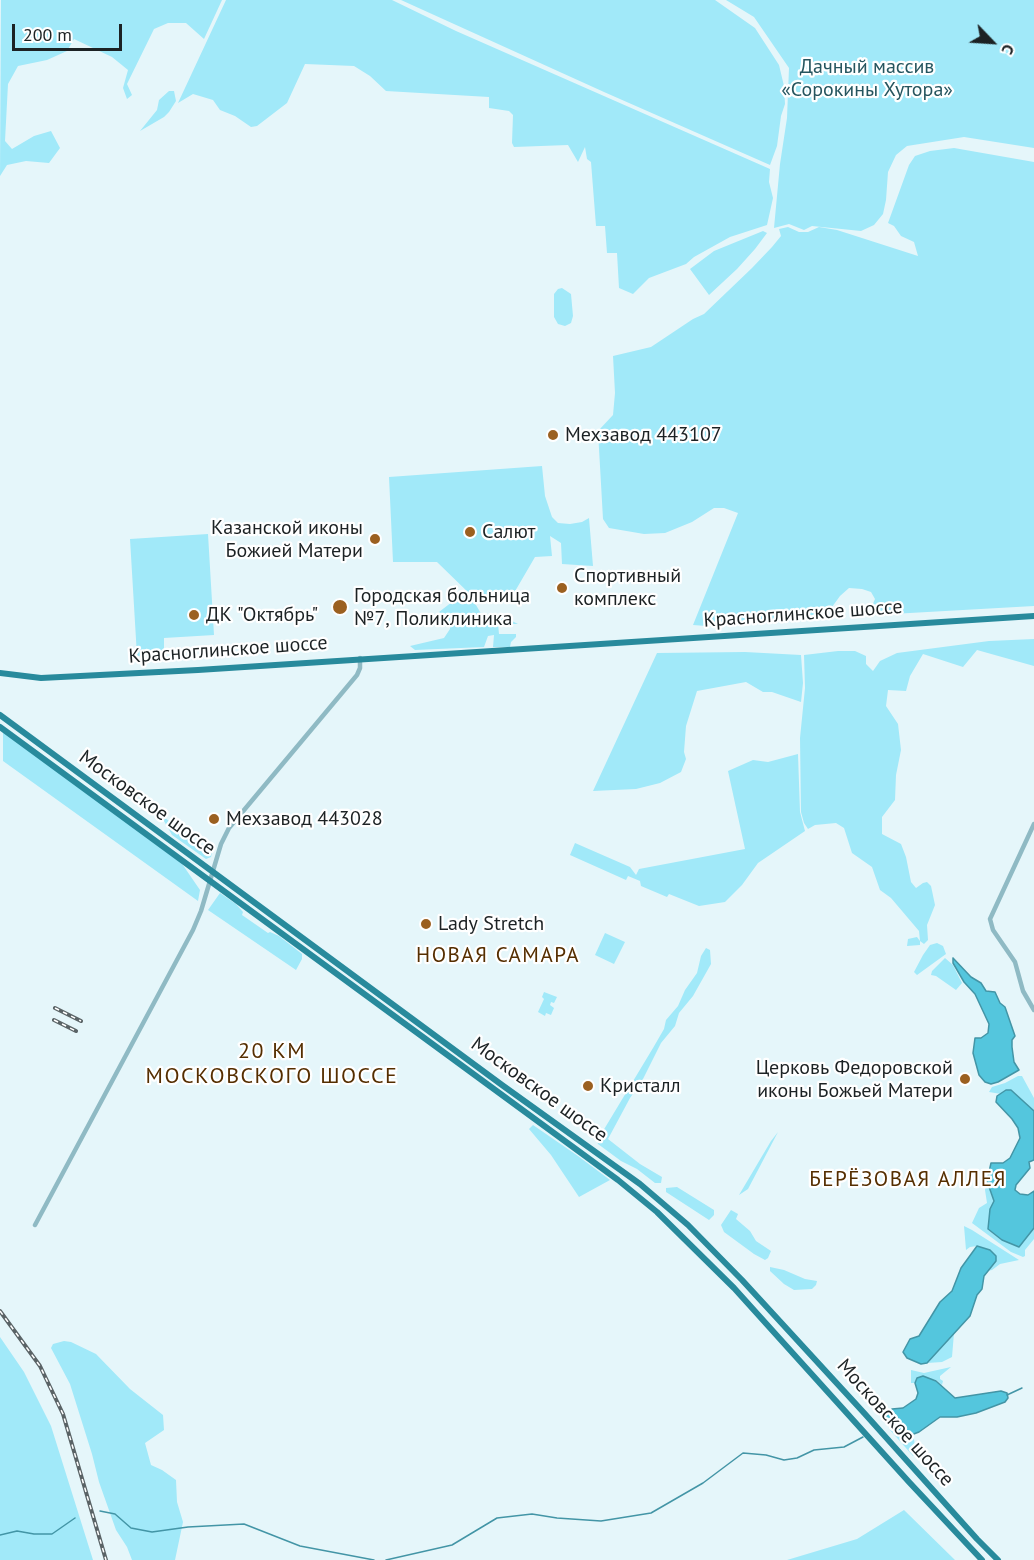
<!DOCTYPE html>
<html>
<head>
<meta charset="utf-8">
<style>
  body { margin:0 }
  #map { position:relative; width:1034px; height:1560px; overflow:hidden; background:#e5f6fa; font-family:"PT Sans",sans-serif }
  canvas { display:block }
  .north { position:absolute; left:962px; top:12px; width:60px; height:60px; -webkit-text-stroke:4px #fff; paint-order:stroke; rotate:115deg; font-size:16px; font-weight:700; line-height:24px; text-align:center; color:#1c2224 }
  .north::after { content:''; display:block; margin:auto; width:21px; height:27px; background:#1c2224; clip-path:polygon(50% 0,100% 100%,50% 72%,0 100%) }
  .scale { position:absolute; left:12px; top:24px; width:110px; height:27px; box-sizing:border-box; border:3px solid #1c2224; border-top:0; padding-left:8px; font-size:18px; line-height:21px; white-space:nowrap; color:#1c2224; -webkit-text-stroke:4px #fff; paint-order:stroke }
</style>
</head>
<body>
<div id="map">
<canvas width="1034" height="1560"></canvas>
<div class="north">С</div>
<div class="scale">200 m</div>
</div>
<script>
const c = document.querySelector('canvas').getContext('2d');
c.lineJoin = 'round';
function paint(path, color) { c.fillStyle = color; c.fill(path, 'evenodd'); }
const shape = rows => new Path2D(rows.map(r => 'M' + r).join(''));
function stroke(path, color, width, dash) { c.strokeStyle = color; c.lineWidth = width; c.lineCap = dash ? 'butt' : 'round'; c.setLineDash(dash || []); c.stroke(path); }
function drawText(font, color, halo, rows, align = 'center') {
  c.font = font + ' "PT Sans",sans-serif'; c.lineWidth = 4.5; c.setLineDash([]); c.textBaseline = 'middle'; c.strokeStyle = halo; c.fillStyle = color; for (const [text, x, y, turn = 0] of rows) {
    c.save(); c.translate(x, y); c.rotate((+turn || 0) * Math.PI / 180); c.textAlign = isNaN(turn) ? turn : align; if (halo) c.strokeText(text, 0, 0); c.fillText(text, 0, 0); c.restore();
  }
}
paint(shape([
  [1,0,222,0,204,39,186,23,168,23,154,29,127,84,132,95,127,99,123,88,128,70,112,57,74,39,67,51,47,60,18,66,8,84,5,141,12,149,34,136,51,131,60,148,49,163,26,161,7,165,0,176],
  [226,0,392,0,456,31,770,169,769,182,773,198,767,225,730,237,694,257,686,264,649,278,633,294,619,288,617,253,607,253,605,226,596,226,591,162,587,159,585,147,578,162,568,145,514,147,512,143,513,115,509,111,489,108,489,97,386,91,370,76,354,66,305,64,287,103,257,126,251,127,235,116,220,110,213,100,193,94,178,103],
  [401,0,715,0,755,28,779,65,784,86,785,104,781,116,777,146,770,165,604,92],
  [726,0,1034,0,1034,148,964,137,907,146,896,155,888,172,886,200,883,214,874,225,861,231,812,226,804,230,789,224,774,228,780,164,787,118,789,68,754,17],
  [169,91,174,91,176,101,169,112,164,117,140,131,157,110,159,100],
  [954,148,1034,162,1034,606,892,614,877,611,872,606,875,599,871,592,862,589,849,588,840,596,832,607,822,615,809,615,802,611,788,620,771,622,706,626,693,625,738,513,724,508,714,508,692,522,665,533,644,534,609,528,603,519,598,431,613,415,615,393,613,356,651,347,693,319,704,314,752,268,772,247,781,236,779,229,788,227,799,232,808,232,819,227,837,230,918,256,914,242,901,236,894,226,888,223,909,165,915,156,930,151],
  [763,231,767,233,755,249,737,269,709,295,690,269,714,251],
  [562,288,571,294,573,316,571,323,565,326,558,324,554,317,554,294,558,289],
  [542,466,545,496,552,517,558,523,570,524,582,522,589,518,593,566,562,564,561,543,550,536,552,556,535,557,514,593,474,598,437,562,393,562,389,477],
  [208,534,214,635,164,638,164,654,137,656,130,539],
  [461,595,469,598,476,605,483,617,496,613,518,624,498,624,499,634,516,634,516,637,511,642,510,647,493,647,494,635,488,636,484,647,415,650,410,646,444,638,450,629,449,617,439,612],
  [1034,639,1034,666,977,650,963,667,923,654,910,676,906,691,888,690,886,706,898,724,901,750,896,775,895,800,882,817,882,834,901,844,906,857,911,882,916,888,923,883,927,882,931,886,935,905,927,925,928,940,924,944,920,941,920,945,907,946,908,939,917,937,920,941,919,931,891,898,880,890,872,867,852,853,844,828,836,823,815,825,808,829,804,823,801,812,800,738,805,688,804,655,838,651,855,651,866,656,866,664,873,671,880,661,897,653,989,641],
  [745,652,801,655,803,683,801,702,772,692,763,692,746,682,697,691,686,726,684,752,686,759,681,772,660,783,636,789,593,791,657,653],
  [3,729,176,855,200,890,198,901,3,761],
  [798,754,800,812,805,831,758,863,742,885,725,902,699,906,669,894,667,897,641,886,640,881,628,876,626,880,570,855,575,843,630,867,636,875,639,869,745,849,728,771,753,760,768,762],
  [160,814,204,848,209,842,213,847,211,857,206,859,172,835],
  [220,893,236,904,243,912,242,915,268,933,270,932,279,936,302,954,302,959,296,970,208,910],
  [605,933,625,942,614,964,595,955],
  [937,943,943,946,946,954,917,975,914,972,923,955,930,945],
  [706,948,710,950,711,964,693,996,679,1013,675,1026,661,1043,642,1081,630,1098,608,1139,640,1164,662,1177,661,1183,655,1183,637,1169,621,1161,598,1144,597,1141,653,1048,664,1029,666,1020,678,1006,685,990,697,973,701,956],
  [945,958,953,965,962,983,956,990,936,976,931,975,932,971],
  [544,992,557,997,554,1003,551,1002,550,1005,554,1008,551,1015,546,1013,545,1016,538,1012,544,999,542,997],
  [1018,1076,1022,1076,1034,1098,1034,1111,1011,1090,1006,1090,1001,1094,989,1092,992,1087,1005,1083],
  [533,1125,578,1156,610,1180,579,1197,551,1155,529,1129],
  [778,1132,748,1189,739,1195,771,1141],
  [987,1181,994,1201,990,1209,988,1230,1002,1240,1021,1243,1034,1228,1034,1239,1025,1250,1025,1256,1023,1257,1011,1252,972,1223,979,1208,987,1203,985,1190],
  [677,1187,714,1210,714,1215,709,1220,666,1192,666,1188],
  [731,1210,738,1214,736,1219,750,1231,756,1241,771,1251,768,1258,765,1260,754,1254,724,1232,721,1225],
  [964,1226,972,1230,1019,1260,1000,1264,992,1270,987,1271,996,1261,977,1246,970,1247,966,1250],
  [770,1267,784,1270,805,1279,817,1281,816,1285,812,1289,794,1290,784,1284,770,1271],
  [954,1333,952,1357,942,1362,927,1363],
  [0,1337,24,1372,51,1426,93,1560,0,1560],
  [64,1341,71,1342,96,1354,130,1389,163,1415,164,1430,145,1443,151,1465,162,1470,176,1480,177,1502,183,1522,175,1560,132,1560,127,1547,116,1530,99,1482,92,1454,70,1384,51,1348,53,1344],
  [951,1367,940,1376,940,1379,943,1381,942,1385,936,1380,917,1378,915,1383,911,1383,911,1370,924,1373],
  [897,1427,905,1434,911,1435,914,1439,916,1455,913,1456,890,1430],
  [904,1510,955,1560,787,1560,857,1539]
]), '#a1e9f9');
const water = shape([
  [953,958,971,977,981,983,986,991,995,992,1000,1003,1005,1007,1015,1036,1012,1040,1012,1047,1014,1062,1019,1070,998,1082,991,1084,985,1082,979,1075,973,1053,975,1038,981,1038,988,1033,989,1024,975,994,964,982,953,963,953,958],
  [1006,1090,1011,1090,1034,1111,1034,1160,1029,1162,1030,1168,1016,1185,1015,1190,1020,1194,1028,1195,1034,1191,1034,1228,1019,1247,1002,1240,988,1229,990,1209,994,1201,987,1181,991,1163,1003,1163,1010,1158,1020,1138,1018,1128,1012,1119,996,1102,997,1096,1006,1090],
  [977,1246,990,1250,996,1256,996,1261,984,1276,982,1289,977,1295,970,1316,927,1363,921,1364,907,1358,903,1352,910,1339,919,1336,940,1302,952,1291,961,1268,977,1246],
  [923,1376,936,1381,955,1398,1001,1391,1007,1393,1008,1398,1005,1402,976,1413,957,1417,940,1417,919,1432,911,1435,905,1434,883,1419,892,1409,903,1408,916,1399,918,1393,915,1383,917,1378,923,1376]
]);
paint(water, '#54c6dd');
stroke(water, '#4395a6', 1.5);
stroke(shape([
  [1007,1395,1022,1388],
  [100,1511,115,1514,131,1528,152,1532,188,1527,244,1524,300,1546,374,1560],
  [0,1535,17,1531,34,1534,52,1534,75,1518],
  [386,1560,452,1545,497,1518,532,1514,557,1518,601,1521,651,1513,703,1483,743,1453,766,1455,784,1460,797,1458,814,1450,844,1447,863,1437]
]), '#4395a6', 1.5);
stroke(shape([
  [1034,824,990,919,993,930,1015,962,1023,991,1034,1010],
  [35,1225,193,930,201,911,221,844,229,828,357,675,360,668,360,658]
]), '#8fbac4', 4.5);
stroke(shape([
  [0,673,41,678,198,670,1034,616],
  [0,715,502,1085,640,1184,688,1225,742,1280,865,1414,977,1539,998,1560],
  [0,727,618,1180,657,1212,734,1288,909,1482,982,1560]
]), '#288a9c', 6);
const rail = shape([
  [55,1008,81,1021],
  [54,1020,76,1031],
  [0,1311,40,1366,63,1414,106,1560]
]);
stroke(rail, '#5a6366', 4);
stroke(rail, '#fff', 1.5, [4.5]);
for (const [x, y, r, color] of [
  [553,435,6,"#9b6020"],
  [470,532,6,"#9b6020"],
  [375,539,6,"#9b6020"],
  [562,588,6,"#9b6020"],
  [340,607,8,"#9b6020"],
  [194,615,6,"#9b6020"],
  [214,819,6,"#9b6020"],
  [426,924,6,"#9b6020"],
  [965,1079,6,"#9b6020"],
  [588,1086,6,"#9b6020"]
]) { const dot = new Path2D(); dot.arc(x, y, r, 0, 2 * Math.PI); c.fillStyle = color; c.fill(dot); stroke(dot, '#fff', 2); }
drawText('20px', '#25555f', '#fff', [
  ["Дачный массив",867,67],
  ["«Сорокины Хутора»",867,90]
]);
drawText('20px', '#1c2224', '#fff', [
  ["Мехзавод 443107",565,435],
  ["Казанской иконы",363,528,"right"],
  ["Божией Матери",363,551,"right"],
  ["Салют",482,532],
  ["Спортивный",574,576],
  ["комплекс",574,599],
  ["Городская больница",354,596],
  ["№7, Поликлиника",354,619],
  ["ДК \"Октябрь\"",206,615],
  ["Мехзавод 443028",226,819],
  ["Lady Stretch",438,924],
  ["Церковь Федоровской",953,1068,"right"],
  ["иконы Божьей Матери",953,1091,"right"],
  ["Кристалл",600,1086]
], 'left');
drawText('20px', '#1c2224', '#fff', [
  ["Красноглинское шоссе",803,614,-4],
  ["Красноглинское шоссе",228,650,-4],
  ["Московское шоссе",147,803,36],
  ["Московское шоссе",539,1090,36],
  ["Московское шоссе",895,1423,48]
]);
c.letterSpacing = '1.5px';
drawText('21px', '#552e00', '#fff', [
  ["НОВАЯ САМАРА",498,956],
  ["БЕРЁЗОВАЯ АЛЛЕЯ",908,1180]
]);
c.letterSpacing = '0px';
c.letterSpacing = '1.5px';
drawText('22px', '#552e00', '#fff', [
  ["20 КМ",272,1052],
  ["МОСКОВСКОГО ШОССЕ",272,1077]
]);
c.letterSpacing = '0px';
</script>
</body>
</html>
